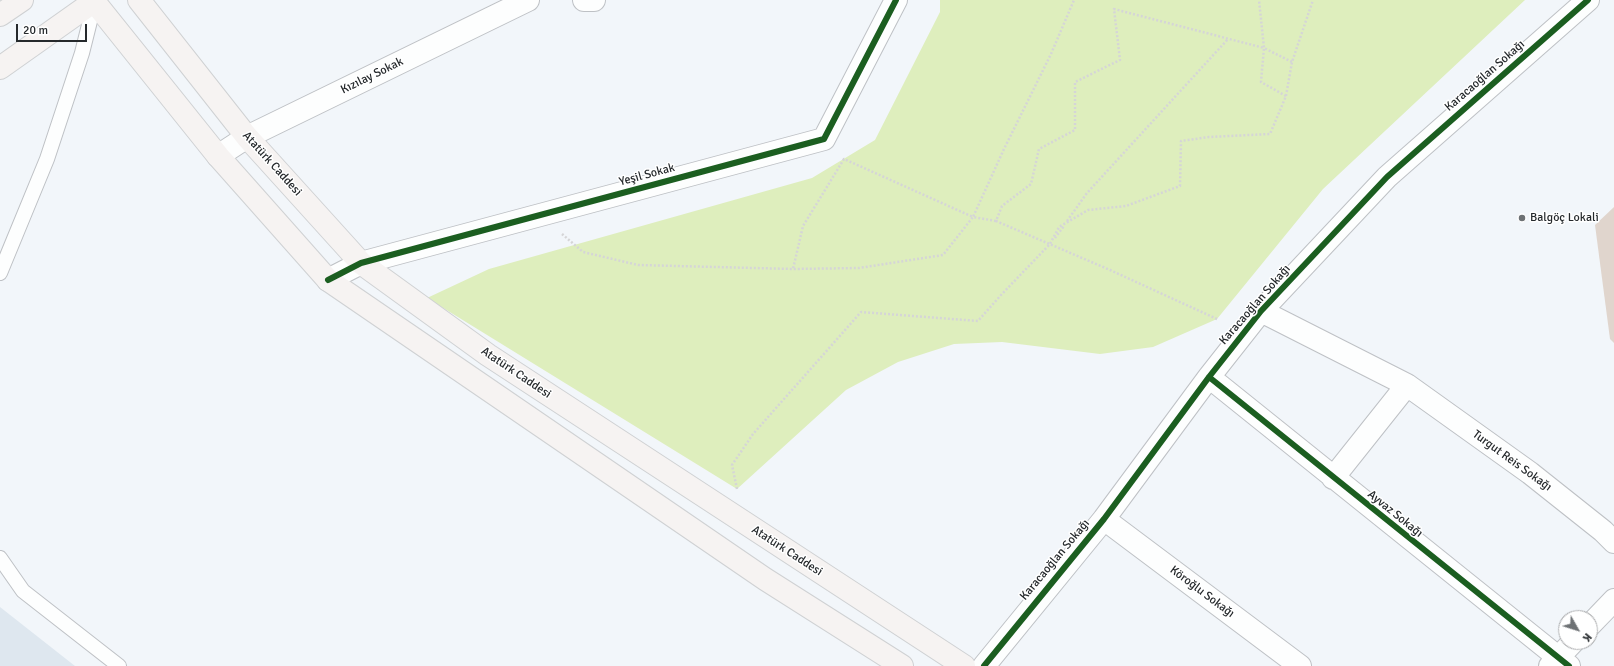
<!DOCTYPE html>
<html>
<head>
<meta charset="utf-8">
<style>
  body { margin:0 }
  #map { position:relative; width:1614px; height:666px; overflow:hidden; background:#f2f6fa; font-family:Signika,sans-serif }
  canvas { display:block }
  .north { position:absolute; left:1558px; top:610px; width:40px; height:40px; box-sizing:border-box; background:#fff; border:1px solid #a8a9ab; border-radius:50%; rotate:129deg; font-size:11px; font-weight:700; line-height:16px; text-align:center; color:#25292c }
  .north::after { content:''; display:block; margin:auto; width:14px; height:18px; background:#6d7174; clip-path:polygon(50% 0,100% 100%,50% 72%,0 100%) }
  .scale { position:absolute; left:16px; top:24px; width:71px; height:18px; box-sizing:border-box; border:2px solid #25292c; border-top:0; padding-left:5px; font-size:12px; line-height:14px; white-space:nowrap; color:#25292c; -webkit-text-stroke:3px #fff; paint-order:stroke }
</style>
</head>
<body>
<div id="map">
<canvas width="1614" height="666"></canvas>
<div class="north">K</div>
<div class="scale">20 m</div>
</div>
<script>
const c = document.querySelector('canvas').getContext('2d');
c.lineJoin = 'round';
function paint(path, color) { c.fillStyle = color; c.fill(path, 'evenodd'); }
const shape = rows => new Path2D(rows.map(r => 'M' + r).join(''));
function stroke(path, color, width, dash) { c.strokeStyle = color; c.lineWidth = width; c.lineCap = dash ? 'butt' : 'round'; c.setLineDash(dash || []); c.stroke(path); }
function drawText(font, color, halo, rows, align = 'center') {
  c.font = font + ' Signika,sans-serif'; c.lineWidth = 3; c.setLineDash([]); c.textBaseline = 'middle'; c.strokeStyle = halo; c.fillStyle = color; for (const [text, x, y, turn = 0] of rows) {
    c.save(); c.translate(x, y); c.rotate((+turn || 0) * Math.PI / 180); c.textAlign = isNaN(turn) ? turn : align; if (halo) c.strokeText(text, 0, 0); c.fillText(text, 0, 0); c.restore();
  }
}
paint(shape([
  [0,607,75,666,0,666]
]), '#dee7ef');
paint(shape([
  [940,0,1525,0,1323,189,1217,319,1153,347,1100,354,1002,342,954,344,898,362,846,390,737,489,427,298,489,269,812,178,875,140,940,12]
]), '#deeebd');
paint(shape([
  [1614,207,1614,343,1610,339,1595,225]
]), '#e0d5cd');
const service = shape([
  [0,273,47,159,82,53,95,1],
  [0,558,23,591,119,666]
]);
const minor = shape([
  [218,156,247,137,528,0],
  [328,280,361,263,824,139,896,0],
  [1261,311,1407,385,1530,473,1603,531,1614,542],
  [1209,377,1569,666],
  [1333,478,1407,385],
  [1104,519,1300,666],
  [1590,625,1614,600],
  [984,666,1104,519,1209,377,1261,311,1387,177,1588,0],
  [1550,666,1573,642]
]);
const secondary = shape([
  [584,0,594,0]
]);
const primary = shape([
  [93,0,218,156,328,280,765,579,902,666],
  [139,0,247,137,361,263,488,355,964,666],
  [0,15,22,0],
  [0,68,96,0]
]);
stroke(service, '#bec1c5', 16);
stroke(minor, '#bec1c5', 24);
stroke(secondary, '#bec1c5', 24);
stroke(primary, '#cfd1d3', 24);
stroke(shape([
  [1286,96,1261,82,1264,48,1292,62],
  [996,221,973,217,1004,149,1051,54,1074,0],
  [1067,221,1087,193,1228,39],
  [562,234,583,252,638,265,793,269,803,226,844,159,973,217,943,255,859,268,793,269],
  [1055,238,1064,226],
  [1217,319,1110,270,996,221,1002,206,1031,184,1039,149,1075,130,1075,82,1120,60,1114,9,1264,48,1259,0],
  [737,489,732,465,753,434,861,312,978,321,1001,295,1050,244,1059,227,1088,210,1126,206,1180,186,1181,141,1209,137,1270,134,1286,96,1292,62,1313,0]
]), '#d5d5d7', 2.5, [2, 2]);
stroke(service, '#fdfefe', 14);
stroke(minor, '#fdfefe', 22);
stroke(secondary, '#fdfefe', 22);
stroke(primary, '#f6f3f2', 22);
stroke(shape([
  [328,280,361,263,824,139,896,0],
  [1209,377,1569,666],
  [984,666,1104,519,1209,377,1261,311,1387,177,1588,0]
]), '#1b5e20', 6);
for (const [x, y, r, color] of [
  [1522,218,4,"#6d7174"]
]) { const dot = new Path2D(); dot.arc(x, y, r, 0, 2 * Math.PI); c.fillStyle = color; c.fill(dot); stroke(dot, '#fff', 1.5); }
drawText('12px', '#25292c', '#fff', [
  ["Kızılay Sokak",372,76,-26],
  ["Karacaoğlan Sokağı",1485,76,-41],
  ["Atatürk Caddesi",272,164,48],
  ["Yeşil Sokak",647,175,-15],
  ["Karacaoğlan Sokağı",1255,305,-49],
  ["Atatürk Caddesi",516,373,34],
  ["Turgut Reis Sokağı",1512,461,36],
  ["Ayvaz Sokağı",1395,514,39],
  ["Atatürk Caddesi",787,551,33],
  ["Karacaoğlan Sokağı",1055,560,-50],
  ["Köroğlu Sokağı",1202,592,37]
]);
drawText('12px', '#25292c', '#fff', [
  ["Balgöç Lokali",1530,218]
], 'left');
</script>
</body>
</html>
